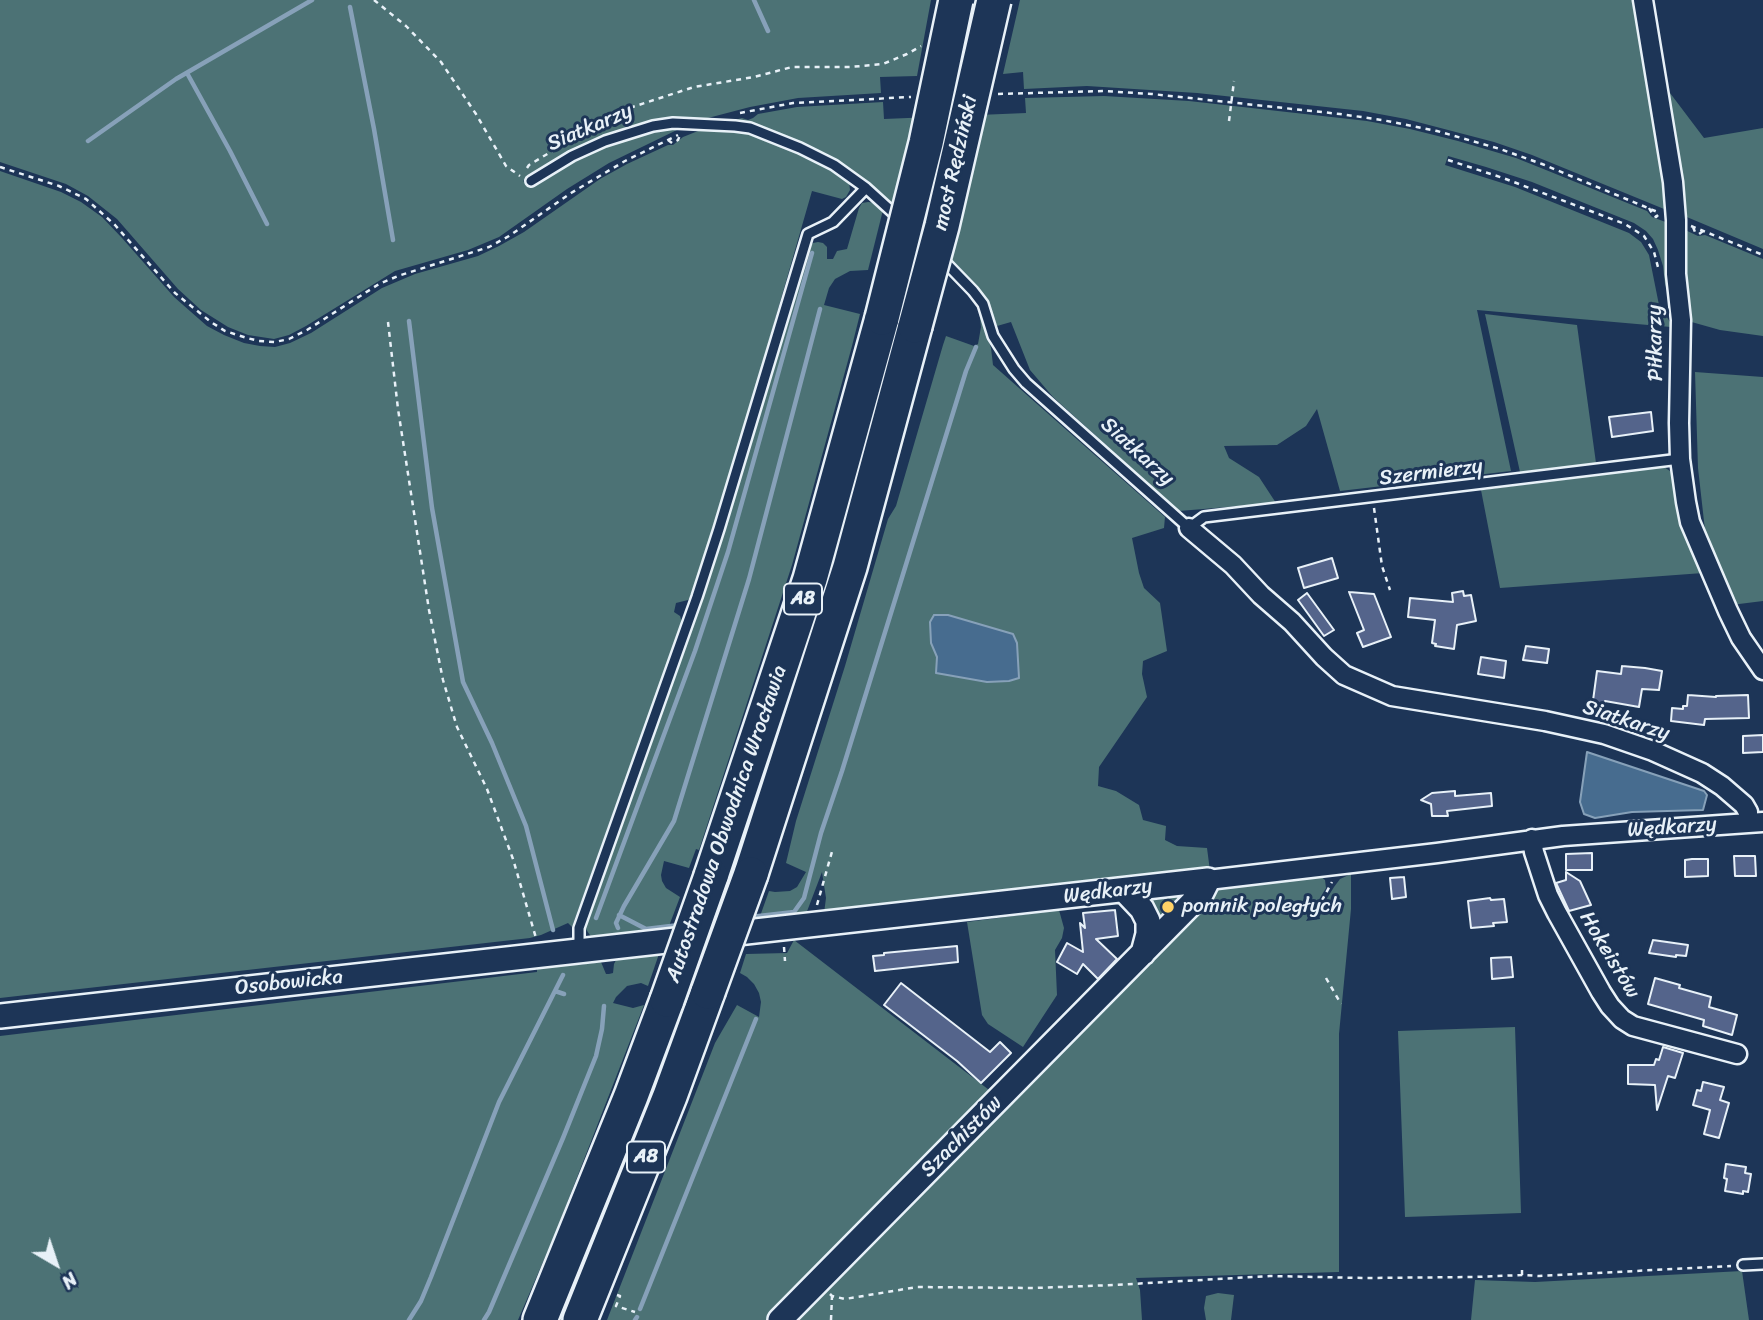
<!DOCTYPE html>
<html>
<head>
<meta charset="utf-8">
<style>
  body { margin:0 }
  #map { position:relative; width:1763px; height:1320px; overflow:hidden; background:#1d3557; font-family:Sriracha,sans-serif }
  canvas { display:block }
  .north { position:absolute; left:21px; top:1229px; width:70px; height:70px; -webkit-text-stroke:5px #1d3557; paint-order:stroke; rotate:141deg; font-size:19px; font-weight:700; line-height:28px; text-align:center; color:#e8f1f8 }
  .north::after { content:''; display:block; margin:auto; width:24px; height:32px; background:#e8f1f8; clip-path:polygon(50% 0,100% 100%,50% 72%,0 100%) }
</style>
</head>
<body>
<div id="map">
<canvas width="1763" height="1320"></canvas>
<div class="north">N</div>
</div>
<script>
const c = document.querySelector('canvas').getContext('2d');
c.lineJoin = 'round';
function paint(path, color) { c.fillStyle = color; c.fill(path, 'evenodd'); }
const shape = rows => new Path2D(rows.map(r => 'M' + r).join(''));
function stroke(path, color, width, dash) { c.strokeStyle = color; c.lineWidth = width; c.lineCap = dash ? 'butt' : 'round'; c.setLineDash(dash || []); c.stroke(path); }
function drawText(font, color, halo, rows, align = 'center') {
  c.font = font + ' Sriracha,sans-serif'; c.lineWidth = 6; c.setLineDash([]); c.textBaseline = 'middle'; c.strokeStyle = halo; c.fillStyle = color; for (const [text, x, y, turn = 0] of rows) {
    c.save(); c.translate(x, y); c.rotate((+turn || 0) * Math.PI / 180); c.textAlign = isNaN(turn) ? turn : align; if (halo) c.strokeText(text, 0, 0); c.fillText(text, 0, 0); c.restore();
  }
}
paint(shape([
  [0,0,931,0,917,76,880,77,881,93,798,98,750,107,708,118,660,121,636,125,615,133,555,162,523,181,532,187,569,163,610,144,649,132,681,128,609,163,567,189,499,237,468,250,395,271,306,326,289,335,274,339,248,335,228,327,201,310,178,289,117,219,88,196,66,184,0,162],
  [1020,0,1632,0,1649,97,1653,97,1669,211,1532,155,1494,142,1406,119,1363,111,1197,93,1087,86,1024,89,1023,72,1003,74],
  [1667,89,1704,138,1763,128,1763,249,1682,215,1664,90],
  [1104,96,1189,101,1367,121,1410,129,1458,141,1516,158,1546,170,1647,211,1652,217,1671,224,1672,306,1665,284,1663,266,1658,250,1653,239,1646,231,1634,223,1532,182,1486,167,1448,156,1445,165,1515,187,1629,233,1641,242,1649,255,1659,305,1670,322,1671,327,1477,310,1511,471,1340,491,1317,409,1306,426,1277,445,1224,446,1229,458,1259,477,1276,503,1179,511,1053,397,1030,370,1011,322,997,326,987,300,963,271,879,193,850,169,823,155,750,123,731,121,742,118,748,120,753,118,758,114,797,107,883,102,884,119,1026,113,1025,98],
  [703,129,736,130,755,133,837,171,845,176,849,181,850,190,846,197,842,199,812,191,728,483,692,596,688,600,676,603,674,612,680,616,682,622,572,927,568,923,541,935,530,938,0,998,0,171,61,192,81,202,102,217,122,238,174,297,207,326,224,335,244,343,260,346,275,347,290,343,311,333,382,288,415,274,478,256,499,246,524,232,600,179,627,164,668,145,673,145,683,137],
  [868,202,877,203,883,210,868,270,850,271,835,279,829,288,824,305,860,314,852,346,792,565,699,850,696,849,689,868,664,861,661,875,662,881,666,888,680,897,666,934,592,938,585,928,588,918,705,592,773,371,806,253,808,248,813,243,818,242,823,243,827,247,827,259,833,259,837,251,847,249,859,208,862,203],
  [1683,229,1698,236,1705,235,1763,259,1763,336,1720,330,1688,321],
  [979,309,991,348,993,365,1165,517,1164,528,1132,538,1139,573,1144,588,1160,603,1167,651,1143,661,1142,674,1147,697,1099,767,1098,786,1116,791,1139,805,1143,820,1166,826,1165,840,1177,846,1207,848,1210,871,841,909,824,913,826,898,822,872,806,914,794,919,758,922,769,891,775,892,790,891,797,887,806,872,786,863,796,821,845,666,888,519,896,506,943,345,946,336,974,346,978,344,981,327],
  [1485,314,1577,325,1596,463,1520,472],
  [1695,372,1763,377,1763,601,1731,605,1705,530,1698,468],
  [1664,467,1673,473,1703,573,1500,588,1481,490],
  [788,687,798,690,737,875,725,876],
  [1317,873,1325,880,1326,888,1306,921,1320,919,1319,914,1321,908,1334,887,1340,879,1351,874,1351,909,1339,1034,1339,1272,1136,1278,1140,1290,1142,1320,797,1320,816,1301,817,1295,1214,890,1232,884],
  [1188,891,1160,927,1144,897],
  [1059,910,1064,928,1062,938,1055,950,1057,995,1023,1047,988,1024,982,1015,967,922],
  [794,940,993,1093,766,1320,607,1320,715,1043,737,1005,759,1017,761,1002,759,993,754,984,747,977,740,973,746,954,787,953],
  [660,951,648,986,641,983,627,986,616,997,613,1003,633,1008,644,1005,555,1234,518,1320,0,1320,0,1036,537,972,537,965,560,960,578,965,601,962,606,974,609,974,613,973,614,964,617,958],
  [694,995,565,1320,553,1320,682,997],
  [1515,1027,1521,1213,1405,1217,1398,1031],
  [1742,1271,1749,1320,1471,1320,1475,1280,1535,1282],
  [1218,1293,1234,1295,1231,1320,1206,1320,1204,1308,1206,1296]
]), '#4c7275');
const water = shape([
  [934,615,948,615,1013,634,1017,643,1019,678,1009,681,987,682,936,673,937,657,931,643,930,622,934,615],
  [1587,752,1704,791,1707,795,1703,810,1632,812,1595,818,1584,814,1580,802,1587,752]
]);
paint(water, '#476c8f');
stroke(water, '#87a1b9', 2);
stroke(shape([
  [754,0,768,31],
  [350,7,374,129,393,240],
  [187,73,230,151,267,224],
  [88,141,176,79,312,0],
  [409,321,432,508,463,682,492,743,526,826,553,930],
  [619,915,646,929,679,925],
  [750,917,794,912,804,898,821,833,842,771,966,371,976,347],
  [596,918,695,651,728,552,812,253],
  [618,928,616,923,624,906,674,821,749,579,820,309],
  [555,991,564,994],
  [640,1309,756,1019],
  [409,1320,421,1301,431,1277,499,1102,563,975],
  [484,1320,489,1312,563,1138,596,1056,602,1029,604,1006],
  [635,1320,637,1317]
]), '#87a1b9', 4.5);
const building = shape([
  [1651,412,1653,431,1612,437,1609,417,1651,412],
  [1332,558,1338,578,1304,588,1298,568,1332,558],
  [1463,591,1464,596,1471,595,1476,621,1457,625,1454,649,1435,646,1436,644,1432,643,1435,620,1408,617,1410,598,1453,602,1452,593,1463,591],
  [1349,592,1374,594,1391,637,1363,647,1357,633,1364,630,1349,592],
  [1307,593,1334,630,1324,636,1298,600,1307,593],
  [1526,646,1549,649,1547,663,1523,660,1526,646],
  [1481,657,1506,661,1504,678,1478,674,1481,657],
  [1622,666,1645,668,1662,671,1659,690,1642,689,1639,707,1605,701,1604,710,1592,708,1597,671,1621,674,1622,666],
  [1688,695,1716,697,1716,696,1748,695,1749,718,1705,719,1704,725,1671,721,1672,708,1683,709,1683,706,1687,706,1688,695],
  [1763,735,1763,752,1743,753,1743,736,1763,735],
  [1455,791,1455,796,1491,793,1492,806,1447,811,1448,816,1432,816,1431,804,1421,800,1432,793,1455,791],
  [1592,853,1592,870,1566,870,1566,854,1592,853],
  [1734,856,1755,856,1756,876,1735,876,1734,856],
  [1692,859,1708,859,1708,876,1685,877,1685,860,1692,859],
  [1566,872,1580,881,1591,905,1569,911,1556,883,1566,880,1566,872],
  [1404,877,1406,897,1392,899,1390,878,1404,877],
  [1490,898,1491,900,1504,899,1507,922,1493,923,1494,926,1471,928,1468,901,1490,898],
  [1115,910,1118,936,1096,939,1117,959,1098,979,1083,964,1077,974,1057,962,1067,943,1083,952,1080,923,1085,928,1083,913,1115,910],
  [1653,940,1688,945,1686,956,1676,955,1676,957,1649,953,1653,940],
  [957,946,958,962,875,971,873,956,884,955,884,953,957,946],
  [1511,957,1513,977,1492,979,1491,958,1511,957],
  [1655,978,1680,985,1679,988,1711,997,1709,1007,1737,1015,1732,1035,1703,1026,1704,1020,1648,1004,1655,978],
  [901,983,990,1052,1000,1042,1011,1053,981,1083,957,1061,884,1005,901,983],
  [1663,1047,1683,1053,1675,1078,1668,1076,1657,1110,1655,1085,1628,1084,1628,1065,1654,1065,1656,1059,1659,1060,1663,1047],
  [1703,1082,1724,1087,1720,1100,1729,1103,1719,1138,1704,1134,1710,1110,1693,1105,1697,1090,1701,1091,1703,1082],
  [1726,1164,1746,1167,1745,1173,1751,1174,1748,1192,1743,1191,1743,1194,1725,1191,1727,1179,1724,1178,1726,1164]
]);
paint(building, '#54648b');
stroke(building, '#e8f1f8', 2);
const service = shape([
  [531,181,572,156,605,141,653,126,673,123,735,126,750,128,800,148,834,165,866,188,899,218],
  [942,259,973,291,983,304,993,336,1014,369,1026,383,1189,528,1204,517,1680,459],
  [579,949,579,928,697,597,719,529,808,234,833,222,866,188],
  [1743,1265,1763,1264]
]);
const minor = shape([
  [1643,0,1673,182,1676,220,1676,274,1681,320,1679,423,1680,459,1686,502,1690,522,1728,611,1741,638,1763,670],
  [1189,528,1233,565,1261,595,1292,622,1324,657,1344,675,1392,696,1545,721,1604,734,1653,751,1702,773,1722,786,1744,805,1748,812,1748,823],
  [1532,839,1534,852,1548,895,1557,913,1601,992,1610,1006,1622,1019,1633,1026,1737,1054],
  [1208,880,1437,853,1563,836,1763,822]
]);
const tertiary = shape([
  [1124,890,1142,909,1148,921,1148,934,1143,953],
  [0,1016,1208,880],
  [780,1320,1186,909,1201,894,1208,880]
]);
const motorway = shape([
  [751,874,850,567,915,326],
  [711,876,810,579,882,318],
  [540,1320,631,1096,667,1000],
  [580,1320,670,1096,708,992]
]);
stroke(service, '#e8f1f8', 14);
stroke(minor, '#e8f1f8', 23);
stroke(tertiary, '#e8f1f8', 28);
stroke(motorway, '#e8f1f8', 38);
stroke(shape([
  [374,0,406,26,441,62,476,114,506,166,520,176],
  [998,94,1103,91,1152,94,1340,114,1382,120,1437,131,1500,149,1542,164,1660,213],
  [740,113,793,103,911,97],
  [1229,121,1234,81],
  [668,140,672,143,678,140,680,135],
  [1448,160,1503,178,1625,224,1644,236,1654,252,1659,271],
  [0,167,59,186,86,199,115,225,175,293,211,322,225,331,247,338,259,341,275,342,289,339,307,330,379,284,398,276,489,247,509,236,571,193,625,161,678,135],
  [527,168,529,165,617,112,694,87,754,77,792,67,850,67,883,64,907,54,921,46],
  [1649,208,1653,215,1656,217,1658,215],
  [1691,226,1763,255],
  [1693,227,1695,232,1699,234,1703,231],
  [388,322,398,409,429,610,443,680,457,727,487,789,513,859,536,938],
  [1374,508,1382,566,1390,590],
  [817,905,833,848],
  [1314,919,1315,913,1332,882],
  [784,947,785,961],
  [1326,978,1341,1004],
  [1522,1275,1522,1266],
  [830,1294,832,1296,845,1299,917,1287,1033,1288,1114,1285,1270,1276,1364,1278,1474,1277,1522,1275,1539,1276,1731,1266],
  [617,1295,620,1296,616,1306,635,1312],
  [831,1320,832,1296]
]), '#e8f1f8', 2.5, [5, 5]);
stroke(service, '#1d3557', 9);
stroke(minor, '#1d3557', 18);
stroke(tertiary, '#1d3557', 23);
stroke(motorway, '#1d3557', 33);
const motorwayBridge = shape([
  [882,318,926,143,956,0],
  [915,326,942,226,994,0],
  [708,992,751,874],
  [667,1000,711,876]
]);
stroke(motorwayBridge, '#e8f1f8', 38, []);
stroke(motorwayBridge, '#1d3557', 33);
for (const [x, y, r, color] of [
  [1168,907,7,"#ffd166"]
]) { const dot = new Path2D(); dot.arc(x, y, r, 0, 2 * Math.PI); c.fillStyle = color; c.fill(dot); stroke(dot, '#1d3557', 2.5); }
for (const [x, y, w] of [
  [803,599,38],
  [646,1157,38]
]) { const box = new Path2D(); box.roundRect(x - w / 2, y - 15.5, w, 31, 5); c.fillStyle = '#1d3557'; c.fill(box); stroke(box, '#e8f1f8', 2); }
drawText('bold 19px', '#e8f1f8', null, [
  ["A8",803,599],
  ["A8",646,1157]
]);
drawText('21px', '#e8f1f8', '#1d3557', [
  ["Siatkarzy",590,128,-23],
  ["most Rędziński",956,163,-77],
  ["Piłkarzy",1656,343,-91],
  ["Siatkarzy",1137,452,42],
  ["Szermierzy",1431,473,-7],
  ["Siatkarzy",1626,721,18],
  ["Autostradowa Obwodnica Wrocławia",727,824,-71],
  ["Wędkarzy",1672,828,-4],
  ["Wędkarzy",1108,892,-7],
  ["Hokeistów",1609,955,59],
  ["Osobowicka",289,983,-6],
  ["Szachistów",962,1137,-45]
]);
drawText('21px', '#e8f1f8', '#1d3557', [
  ["pomnik poległych",1182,907]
], 'left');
</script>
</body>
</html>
